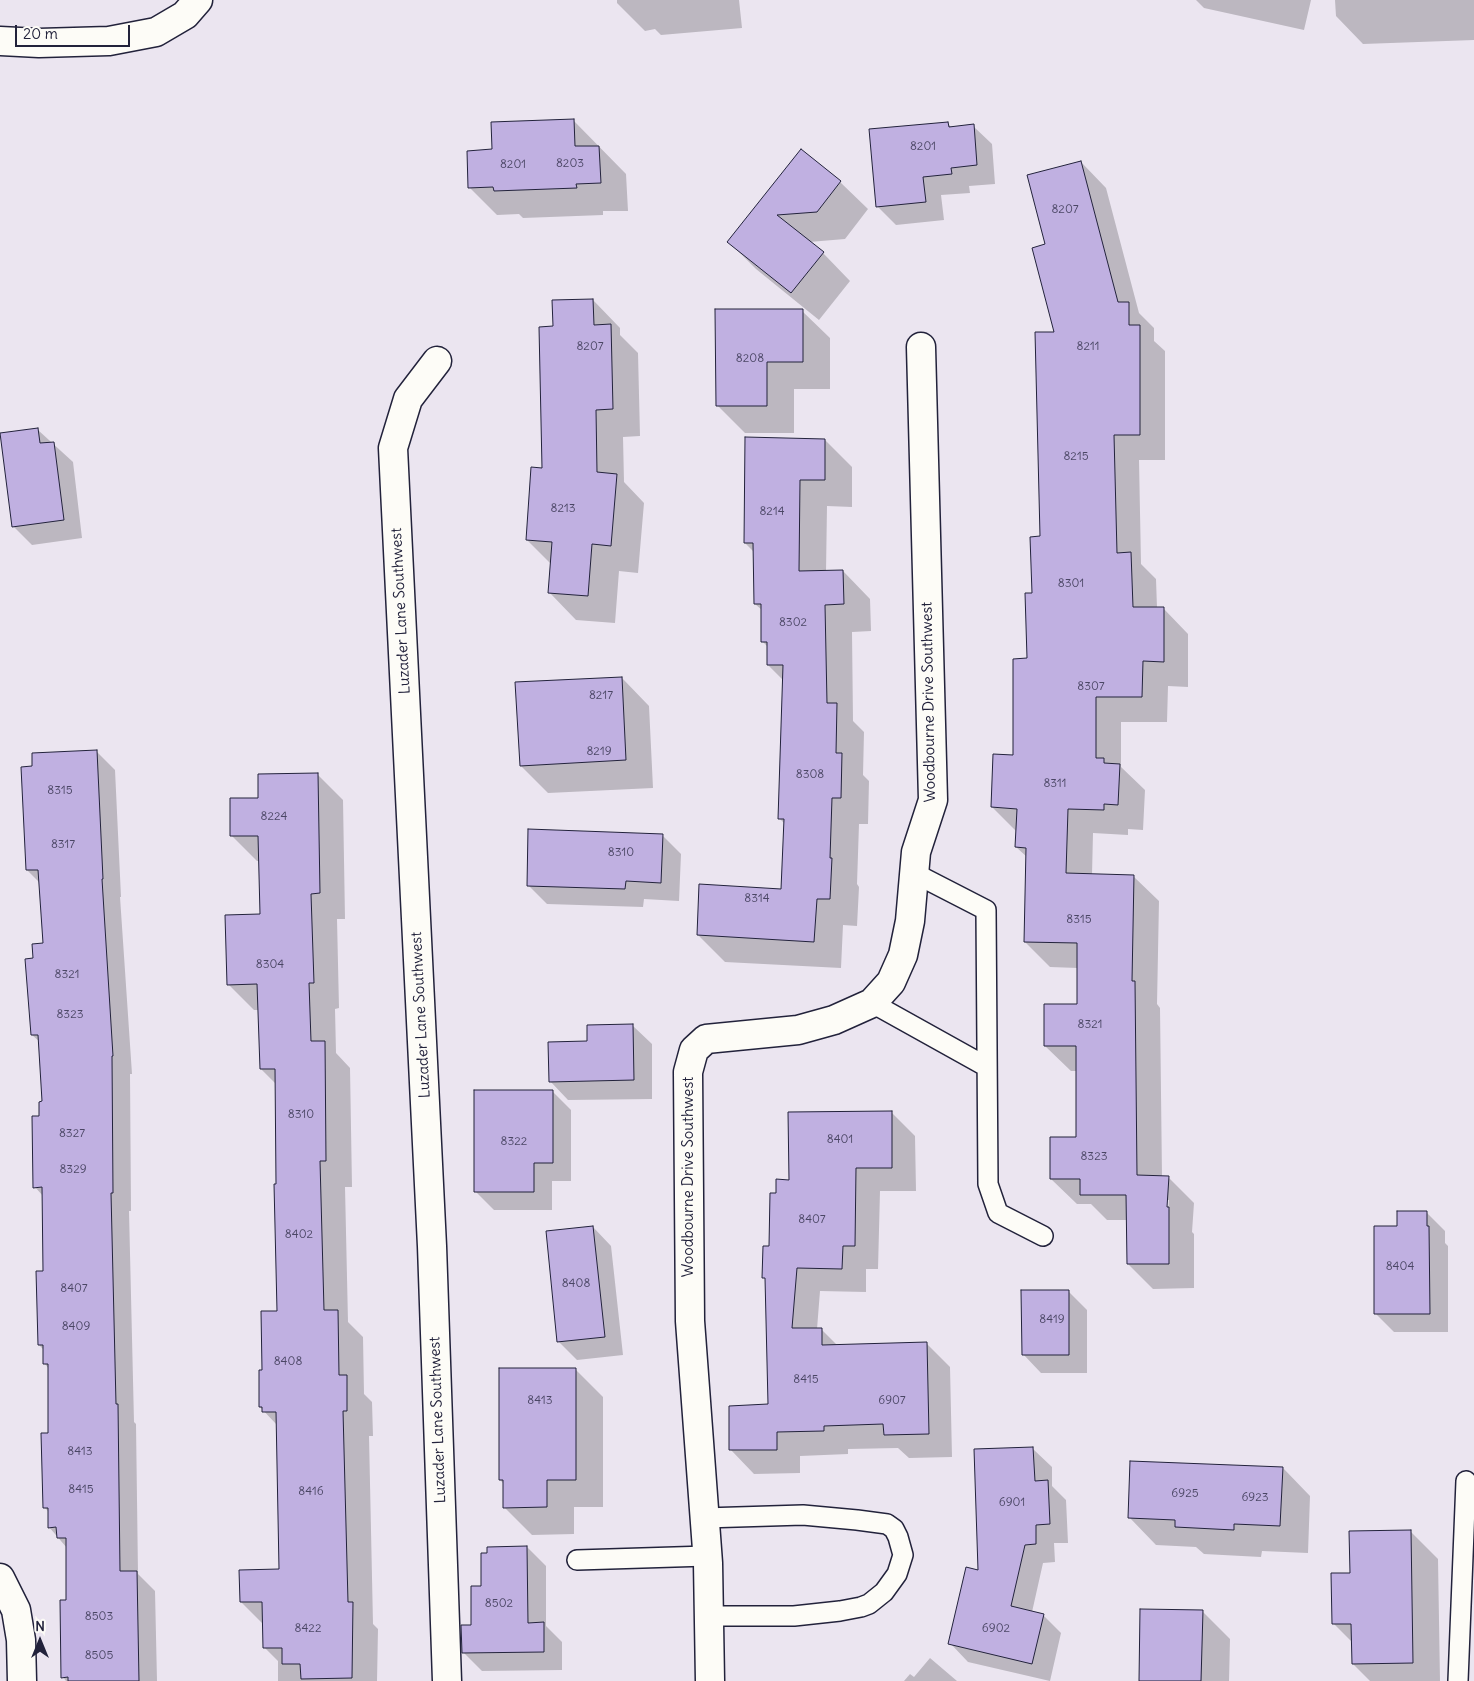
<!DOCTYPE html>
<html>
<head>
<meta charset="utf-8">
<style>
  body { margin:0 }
  #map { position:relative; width:1474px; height:1681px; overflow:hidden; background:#ebe5f0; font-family:Delius,sans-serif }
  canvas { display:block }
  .north { position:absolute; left:15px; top:1616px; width:50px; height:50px; -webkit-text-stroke:4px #fdfcf7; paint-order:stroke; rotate:0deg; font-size:14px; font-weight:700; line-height:20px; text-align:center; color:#22223b }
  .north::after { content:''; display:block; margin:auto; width:18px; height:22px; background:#22223b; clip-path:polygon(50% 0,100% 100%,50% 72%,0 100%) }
  .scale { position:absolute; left:15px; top:25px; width:115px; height:22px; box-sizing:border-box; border:2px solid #22223b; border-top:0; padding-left:6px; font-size:15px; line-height:18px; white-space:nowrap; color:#22223b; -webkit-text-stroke:4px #fdfcf7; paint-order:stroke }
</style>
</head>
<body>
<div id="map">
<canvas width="1474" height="1681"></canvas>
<div class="north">N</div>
<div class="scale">20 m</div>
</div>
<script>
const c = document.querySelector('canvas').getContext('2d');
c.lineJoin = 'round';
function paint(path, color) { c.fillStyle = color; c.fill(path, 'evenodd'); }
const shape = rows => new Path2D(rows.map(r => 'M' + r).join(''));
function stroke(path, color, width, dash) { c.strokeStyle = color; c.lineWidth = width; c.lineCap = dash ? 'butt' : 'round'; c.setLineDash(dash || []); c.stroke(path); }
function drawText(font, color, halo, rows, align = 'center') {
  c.font = font + ' Delius,sans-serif'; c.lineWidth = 4; c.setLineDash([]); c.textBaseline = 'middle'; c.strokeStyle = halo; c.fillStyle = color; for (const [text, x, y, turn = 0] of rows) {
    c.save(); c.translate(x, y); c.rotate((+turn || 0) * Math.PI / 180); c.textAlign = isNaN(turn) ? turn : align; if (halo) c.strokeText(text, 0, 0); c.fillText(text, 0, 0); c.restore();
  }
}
paint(shape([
  [617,0,739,0,742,28,661,35,655,29,645,31,617,3],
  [1196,0,1311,0,1304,30,1204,8],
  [1335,0,1474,0,1474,40,1363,44,1336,16],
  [573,120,626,174,628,211,603,211,603,215,523,218,519,214,497,215,469,187,493,151],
  [948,124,952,128,973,126,992,144,995,184,969,186,970,193,941,195,944,220,896,225,877,206],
  [801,150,840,182,868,209,845,239,809,242,823,253,850,281,819,320,756,269,729,242],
  [1081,162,1106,188,1139,313,1154,328,1154,341,1165,351,1165,460,1139,460,1141,564,1156,579,1157,608,1163,608,1188,634,1188,687,1168,686,1167,722,1121,722,1121,767,1145,790,1143,830,1128,829,1128,835,1093,833,1092,875,1133,876,1159,901,1157,1004,1160,1008,1162,1177,1168,1177,1194,1203,1192,1232,1194,1234,1194,1288,1153,1289,1128,1264,1128,1220,1107,1220,1091,1204,1077,1204,1051,1179,1078,1138,1078,1071,1071,1071,1045,1046,1078,1005,1078,968,1050,967,1025,942,1027,857,1016,847,1017,832,992,807,1014,756,1028,659,1034,594,1041,538,1056,333,1047,245],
  [1166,1200,1169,1200,1168,1213,1166,1213],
  [593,300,620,328,620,335,638,353,640,436,623,437,624,482,644,503,638,573,619,571,615,623,576,620,549,592,551,564,527,540,543,470,554,327],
  [802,311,830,338,830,389,794,389,794,433,745,433,718,406],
  [38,430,73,462,82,538,32,545,13,526],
  [825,440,852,467,852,507,827,506,826,572,843,571,870,599,871,631,852,632,853,721,864,732,863,775,869,781,868,824,859,824,857,884,859,887,857,926,843,925,841,968,725,962,698,935,782,890,785,824,779,818,783,680,768,665,768,647,762,641,762,610,755,604,754,552,745,543],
  [622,678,649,706,653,788,548,793,521,766],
  [96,751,115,770,121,897,120,897,132,1074,130,1074,131,1211,129,1211,134,1422,136,1424,138,1574,155,1591,157,1681,66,1681,63,1677,67,1601,67,1548,49,1527,49,1512,44,1507,49,1434,49,1369,45,1364,44,1350,39,1345,44,1272,43,1196,35,1187,41,1117,44,1103,40,1042,32,1035,34,959,44,944,40,883,27,870,34,767],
  [318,775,343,800,345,919,337,919,339,1008,335,1009,336,1053,350,1068,352,1187,345,1187,348,1322,363,1337,364,1394,372,1402,373,1436,369,1436,373,1624,378,1629,377,1681,278,1681,278,1661,265,1648,264,1625,241,1602,280,1570,277,1425,260,1407,263,1371,279,1312,278,1185,276,1084,261,1069,259,1010,254,1010,228,984,261,915,260,861,257,861,231,835,259,799],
  [663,836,681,854,679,901,644,899,643,907,547,904,528,885],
  [633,1026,652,1044,652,1099,568,1100,550,1081],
  [552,1091,571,1110,571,1181,552,1181,552,1210,494,1210,476,1192],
  [891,1112,915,1136,916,1191,880,1191,878,1269,866,1269,866,1292,820,1291,817,1329,821,1329,838,1346,926,1343,950,1367,952,1457,909,1458,898,1448,848,1449,848,1454,800,1456,800,1473,754,1474,731,1450,769,1405,766,1280,764,1277,770,1247,777,1195,790,1181],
  [1426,1212,1445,1231,1445,1243,1448,1246,1448,1332,1394,1332,1375,1313,1398,1227],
  [593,1227,611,1246,623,1355,577,1360,558,1341],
  [1068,1291,1087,1310,1087,1373,1041,1373,1023,1354],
  [575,1369,603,1397,603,1507,574,1507,574,1534,532,1535,504,1507,504,1484,500,1480],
  [1033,1449,1052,1467,1052,1486,1066,1500,1068,1543,1054,1543,1055,1562,1043,1563,1032,1612,1043,1615,1061,1633,1050,1681,968,1662,950,1643,979,1572],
  [1283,1468,1310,1496,1308,1553,1262,1551,1261,1557,1204,1554,1196,1547,1156,1545,1129,1517],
  [1410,1531,1438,1559,1440,1681,1370,1681,1353,1664,1353,1643,1333,1623,1351,1574],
  [527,1547,546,1566,546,1626,562,1642,562,1670,482,1671,463,1652,482,1587],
  [1202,1611,1230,1639,1229,1681,1140,1681],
  [930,1658,957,1681,904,1681,910,1674,914,1677]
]), '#0003');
const building = shape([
  [574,119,575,146,599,146,601,183,576,184,577,188,494,191,493,187,468,188,467,151,492,149,491,122,574,119],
  [948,122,949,127,974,124,977,165,951,168,952,174,923,177,926,202,876,207,869,129,948,122],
  [801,149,841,181,817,212,777,215,824,252,791,293,727,242,801,149],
  [1081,161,1118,302,1129,302,1129,325,1140,325,1140,435,1114,435,1117,553,1131,552,1133,607,1164,607,1164,662,1143,661,1142,697,1096,697,1096,758,1104,758,1104,763,1120,764,1118,805,1104,804,1104,810,1068,809,1066,873,1134,875,1132,981,1135,981,1137,1175,1169,1176,1167,1207,1169,1207,1169,1264,1127,1264,1126,1195,1080,1195,1080,1179,1050,1179,1050,1137,1076,1137,1076,1046,1044,1046,1044,1004,1077,1004,1077,943,1024,942,1026,848,1015,847,1017,809,991,807,993,754,1013,755,1013,659,1027,658,1025,593,1032,593,1030,537,1040,536,1035,332,1054,332,1032,248,1045,244,1027,175,1081,161],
  [593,299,594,325,611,324,613,409,596,410,597,472,617,474,611,546,592,544,588,596,548,593,552,542,526,540,531,467,542,468,539,327,553,326,552,300,593,299],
  [715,309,803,309,803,362,767,362,767,406,716,406,715,309],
  [38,428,40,443,54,442,64,520,12,527,0,433,38,428],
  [745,437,825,439,825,480,800,480,799,571,843,570,844,604,825,605,827,703,837,703,836,753,842,753,841,798,832,798,830,858,832,858,830,899,817,899,814,942,697,935,699,884,781,889,784,819,778,819,783,665,767,665,767,642,761,642,761,604,754,604,753,543,744,543,745,437],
  [622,677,626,760,520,766,515,682,622,677],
  [97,750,103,879,102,879,113,1056,112,1056,113,1193,111,1193,116,1404,118,1404,120,1571,137,1571,139,1681,68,1681,68,1677,61,1678,60,1600,66,1600,66,1538,57,1538,56,1527,48,1528,48,1508,43,1508,41,1433,48,1433,48,1364,43,1364,43,1345,38,1345,36,1271,43,1271,42,1187,33,1188,32,1116,39,1116,39,1102,42,1101,38,1035,31,1035,25,959,33,958,32,944,43,943,38,870,26,870,21,767,32,766,32,753,97,750],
  [318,773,320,893,311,894,314,983,309,983,311,1041,325,1041,326,1161,320,1161,324,1310,338,1310,339,1375,347,1375,347,1411,343,1411,348,1602,353,1602,352,1678,301,1679,300,1664,282,1664,282,1648,263,1648,262,1602,240,1602,239,1570,279,1569,276,1412,262,1412,262,1407,259,1407,259,1370,262,1370,261,1311,277,1311,274,1184,276,1184,275,1069,260,1069,257,984,227,985,225,915,260,914,258,836,230,836,230,798,258,798,258,774,318,773],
  [528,829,663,834,661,883,626,881,625,889,527,886,528,829],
  [633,1024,634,1080,549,1082,548,1042,587,1041,587,1025,633,1024],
  [474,1090,553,1090,553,1163,534,1163,534,1192,474,1192,474,1090],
  [892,1111,892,1168,856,1168,855,1246,843,1246,842,1269,797,1268,792,1328,822,1328,822,1345,927,1342,929,1434,884,1435,883,1424,824,1426,824,1431,777,1432,777,1450,729,1450,729,1406,768,1404,765,1278,762,1278,763,1246,769,1246,770,1193,776,1193,776,1179,789,1180,788,1112,892,1111],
  [1397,1211,1427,1211,1427,1226,1429,1226,1430,1314,1374,1314,1374,1226,1397,1226,1397,1211],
  [593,1226,605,1337,557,1342,546,1231,593,1226],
  [1021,1290,1069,1290,1069,1355,1022,1355,1021,1290],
  [499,1368,576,1368,576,1480,547,1480,547,1507,503,1508,503,1480,499,1480,499,1368],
  [1033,1447,1035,1481,1048,1480,1050,1524,1036,1525,1036,1544,1025,1545,1011,1606,1044,1614,1032,1664,948,1644,966,1567,978,1570,974,1449,1033,1447],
  [1130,1461,1283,1467,1280,1526,1234,1524,1234,1530,1175,1527,1175,1520,1128,1518,1130,1461],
  [1411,1530,1413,1663,1352,1664,1351,1624,1332,1624,1331,1573,1350,1573,1349,1531,1411,1530],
  [527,1546,528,1623,544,1622,544,1652,462,1653,461,1625,471,1625,471,1586,481,1586,481,1553,487,1553,487,1547,527,1546],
  [1140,1609,1203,1610,1201,1681,1139,1681,1140,1609]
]);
paint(building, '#c0b0e1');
stroke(building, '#22223b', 1);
const lane = shape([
  [914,873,986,910,988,1184,998,1213,1043,1236],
  [872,1003,987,1067],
  [704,1518,803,1515,857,1520,887,1524,894,1529,898,1537,903,1555,897,1574,884,1592,869,1604,861,1607,840,1611,794,1616,708,1616],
  [577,1560,707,1556],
  [1458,1681,1466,1481]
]);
const street = shape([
  [0,41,39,43,109,41,156,32,185,15,198,0],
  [437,361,408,399,393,448,432,1246,447,1681],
  [0,1578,16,1610,21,1640,22,1681],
  [710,1681,708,1563,690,1321,688,1072,694,1050,706,1039,798,1030,834,1020,872,1003,891,982,903,955,910,921,916,852,933,800,921,347]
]);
stroke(lane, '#22223b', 22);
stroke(street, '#22223b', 31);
stroke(lane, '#fdfcf7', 19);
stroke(street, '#fdfcf7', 28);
drawText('12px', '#4a4664', null, [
  ["8201",923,147],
  ["8203",570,164],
  ["8201",513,165],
  ["8207",1065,210],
  ["8207",590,347],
  ["8211",1088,347],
  ["8208",750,359],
  ["8215",1076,457],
  ["8213",563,509],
  ["8214",772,512],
  ["8301",1071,584],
  ["8302",793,623],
  ["8307",1091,687],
  ["8217",601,696],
  ["8219",599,752],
  ["8308",810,775],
  ["8311",1055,784],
  ["8315",60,791],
  ["8224",274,817],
  ["8317",63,845],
  ["8310",621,853],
  ["8314",757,899],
  ["8315",1079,920],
  ["8304",270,965],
  ["8321",67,975],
  ["8323",70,1015],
  ["8321",1090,1025],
  ["8310",301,1115],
  ["8327",72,1134],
  ["8401",840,1140],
  ["8322",514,1142],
  ["8323",1094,1157],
  ["8329",73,1170],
  ["8407",812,1220],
  ["8402",299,1235],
  ["8404",1400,1267],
  ["8408",576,1284],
  ["8407",74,1289],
  ["8419",1052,1320],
  ["8409",76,1327],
  ["8408",288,1362],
  ["8415",806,1380],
  ["8413",540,1401],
  ["6907",892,1401],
  ["8413",80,1452],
  ["8415",81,1490],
  ["8416",311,1492],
  ["6925",1185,1494],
  ["6923",1255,1498],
  ["6901",1012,1503],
  ["8502",499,1604],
  ["8503",99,1617],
  ["8422",308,1629],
  ["6902",996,1629],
  ["8505",99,1656]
]);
drawText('15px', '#22223b', '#fdfcf7', [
  ["Luzader Lane Southwest",401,611,-93],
  ["Woodbourne Drive Southwest",929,702,-91],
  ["Luzader Lane Southwest",421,1015,-93],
  ["Woodbourne Drive Southwest",689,1177,-90],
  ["Luzader Lane Southwest",438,1420,-92]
]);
</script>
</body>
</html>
